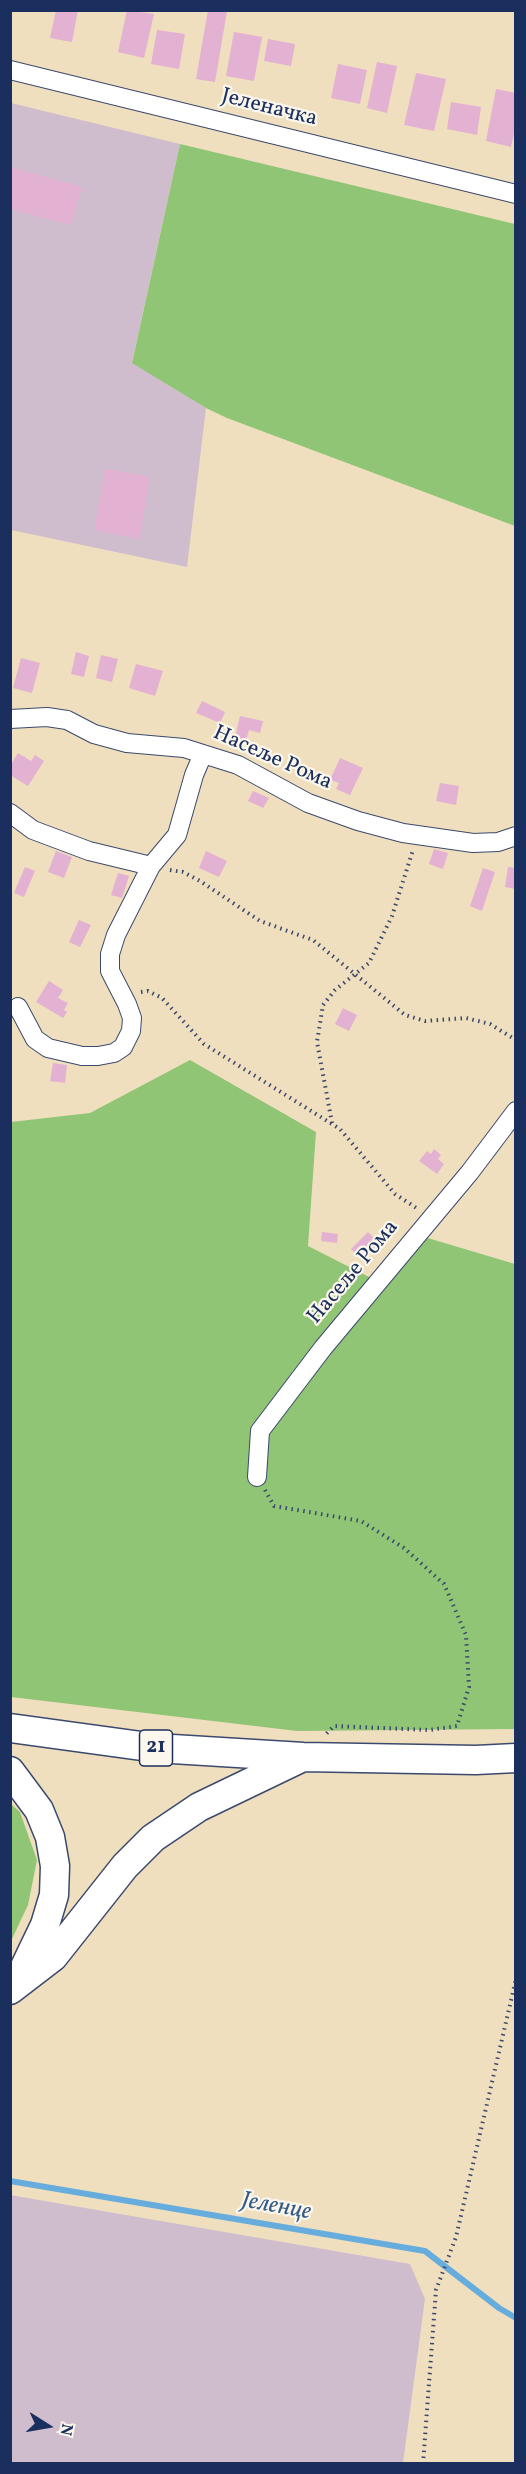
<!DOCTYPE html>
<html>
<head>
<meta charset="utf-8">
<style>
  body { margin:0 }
  #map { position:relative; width:526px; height:2474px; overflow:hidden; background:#efdfbe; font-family:Vollkorn,serif }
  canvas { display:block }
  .frame { position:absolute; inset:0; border:12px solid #1b2f5e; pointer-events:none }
  .north { position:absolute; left:18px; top:2396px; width:60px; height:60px; -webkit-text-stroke:4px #fbf7ec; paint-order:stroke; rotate:101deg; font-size:16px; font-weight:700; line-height:24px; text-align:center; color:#1b2f5e }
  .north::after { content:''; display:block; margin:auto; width:21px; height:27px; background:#1b2f5e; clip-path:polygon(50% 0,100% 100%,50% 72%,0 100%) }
</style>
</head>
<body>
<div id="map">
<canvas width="526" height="2474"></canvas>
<div class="frame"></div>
<div class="north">N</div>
</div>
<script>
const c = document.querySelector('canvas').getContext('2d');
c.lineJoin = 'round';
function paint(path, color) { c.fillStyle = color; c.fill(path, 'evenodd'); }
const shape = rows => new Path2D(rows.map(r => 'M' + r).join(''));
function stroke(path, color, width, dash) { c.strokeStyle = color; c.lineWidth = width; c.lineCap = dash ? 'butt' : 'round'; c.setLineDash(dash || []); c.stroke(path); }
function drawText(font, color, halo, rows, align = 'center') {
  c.font = font + ' Vollkorn,serif'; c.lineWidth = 4.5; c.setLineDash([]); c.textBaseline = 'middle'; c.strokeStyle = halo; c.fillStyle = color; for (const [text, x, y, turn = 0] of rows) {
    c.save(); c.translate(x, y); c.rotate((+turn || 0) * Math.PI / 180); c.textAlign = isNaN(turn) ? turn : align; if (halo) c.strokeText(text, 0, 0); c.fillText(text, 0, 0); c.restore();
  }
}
paint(shape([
  [11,103,180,144,132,362,206,408,187,567,11,530],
  [10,2195,410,2264,425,2299,403,2463,11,2463]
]), '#cfbdce');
paint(shape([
  [180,144,515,224,515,526,227,418,206,408,132,363],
  [190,1060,316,1132,308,1246,373,1279,421,1236,515,1264,515,1729,297,1731,11,1697,11,1122,90,1113],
  [11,1804,20,1812,37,1860,28,1905,11,1941]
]), '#91c576');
stroke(shape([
  [10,2181,425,2251,499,2308,516,2318]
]), '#66addd', 6);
paint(shape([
  [56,10,78,10,72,42,50,38],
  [127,10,154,14,144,58,118,52],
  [208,10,227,11,215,82,196,79],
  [157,30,185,34,179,69,151,64],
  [234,32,262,37,254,81,226,76],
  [268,39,295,44,291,66,264,61],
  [377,62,397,66,387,113,367,108],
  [338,64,367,70,360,104,331,98],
  [416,73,446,79,434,131,404,125],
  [496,89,516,93,516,125,511,147,486,141],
  [451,102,481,107,477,135,447,129],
  [10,167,82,187,71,225,10,209],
  [105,469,150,477,139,539,94,530],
  [76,652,89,656,84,677,71,674],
  [101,655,118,659,112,682,96,678],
  [21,658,40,663,32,693,13,688],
  [136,664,163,671,155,696,129,688],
  [202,701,225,712,220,723,196,713],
  [240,716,263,721,260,733,249,730,245,744,234,742],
  [18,753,31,761,35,755,44,761,28,786,10,775,10,766],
  [340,758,363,768,350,795,336,789,339,783,330,780],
  [440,783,459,786,456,805,436,801],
  [253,791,269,798,263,808,248,801],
  [434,849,448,853,443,869,429,864],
  [56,851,72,857,64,878,48,872],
  [206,851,227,861,219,877,199,868],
  [25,867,35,871,24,897,14,893],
  [508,867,516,868,515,889,505,887],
  [483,868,495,872,482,911,470,906],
  [118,873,129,876,122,898,111,895],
  [79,920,91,925,80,947,69,942],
  [49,981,63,990,58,998,68,1003,64,1010,67,1012,63,1018,36,1002],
  [343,1008,357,1015,349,1031,335,1024],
  [53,1063,67,1065,65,1083,50,1081],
  [434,1149,441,1155,438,1159,444,1164,437,1174,419,1161,427,1151,431,1154],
  [322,1232,338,1234,337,1243,321,1241],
  [368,1232,379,1243,362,1260,351,1249]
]), '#e3b1d1');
const street = shape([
  [10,70,516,194],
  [10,719,47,717,67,720,94,734,127,743,184,748,238,765,308,803,358,821,403,833,473,843,498,842,516,836],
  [10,813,33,830,89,851,151,866],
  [18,1007,35,1039,48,1048,82,1056,98,1056,114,1053,123,1047,131,1031,132,1018,127,1004,110,971,110,954,116,935,151,866,177,835,194,775,203,754],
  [257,1477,260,1431,323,1348,470,1172,516,1111]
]);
const primary = shape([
  [10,1728,156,1748,303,1757,476,1760,516,1758],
  [10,1771,39,1810,50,1837,55,1866,54,1895,45,1925,20,1977],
  [10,1990,53,1957,125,1866,153,1838,199,1807,303,1757]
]);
stroke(street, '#3b496c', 20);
stroke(primary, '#3b496c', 31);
stroke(shape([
  [170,870,183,872,200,881,260,921,313,940,405,1015,425,1021,466,1018,490,1024,516,1040],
  [141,992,148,991,162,998,204,1044,340,1129,395,1194,418,1209],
  [332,1123,317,1042,323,1005,335,990,369,963,392,916,413,850],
  [265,1490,274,1506,361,1521,404,1548,444,1584,466,1635,469,1687,457,1726,429,1730,334,1726,326,1734],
  [423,2464,436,2290,456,2237,516,1979]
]), '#3b496c', 4, [1.5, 4.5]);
stroke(street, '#fff', 18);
stroke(primary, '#fff', 28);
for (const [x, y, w] of [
  [156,1748,33]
]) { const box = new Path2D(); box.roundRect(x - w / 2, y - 18, w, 36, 4.5); c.fillStyle = '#fbf7ec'; c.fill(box); stroke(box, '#1b2f5e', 1.5); }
drawText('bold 21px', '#1b2f5e', null, [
  ["21",156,1748]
]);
drawText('22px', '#1b2f5e', '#fbf7ec', [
  ["Јеленачка",269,109,14],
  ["Насеље Рома",272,759,24],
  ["Насеље Рома",354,1273,-50]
]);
drawText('italic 24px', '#355b8a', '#fbf7ec', [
  ["Јеленце",276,2208,10]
]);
</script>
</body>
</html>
